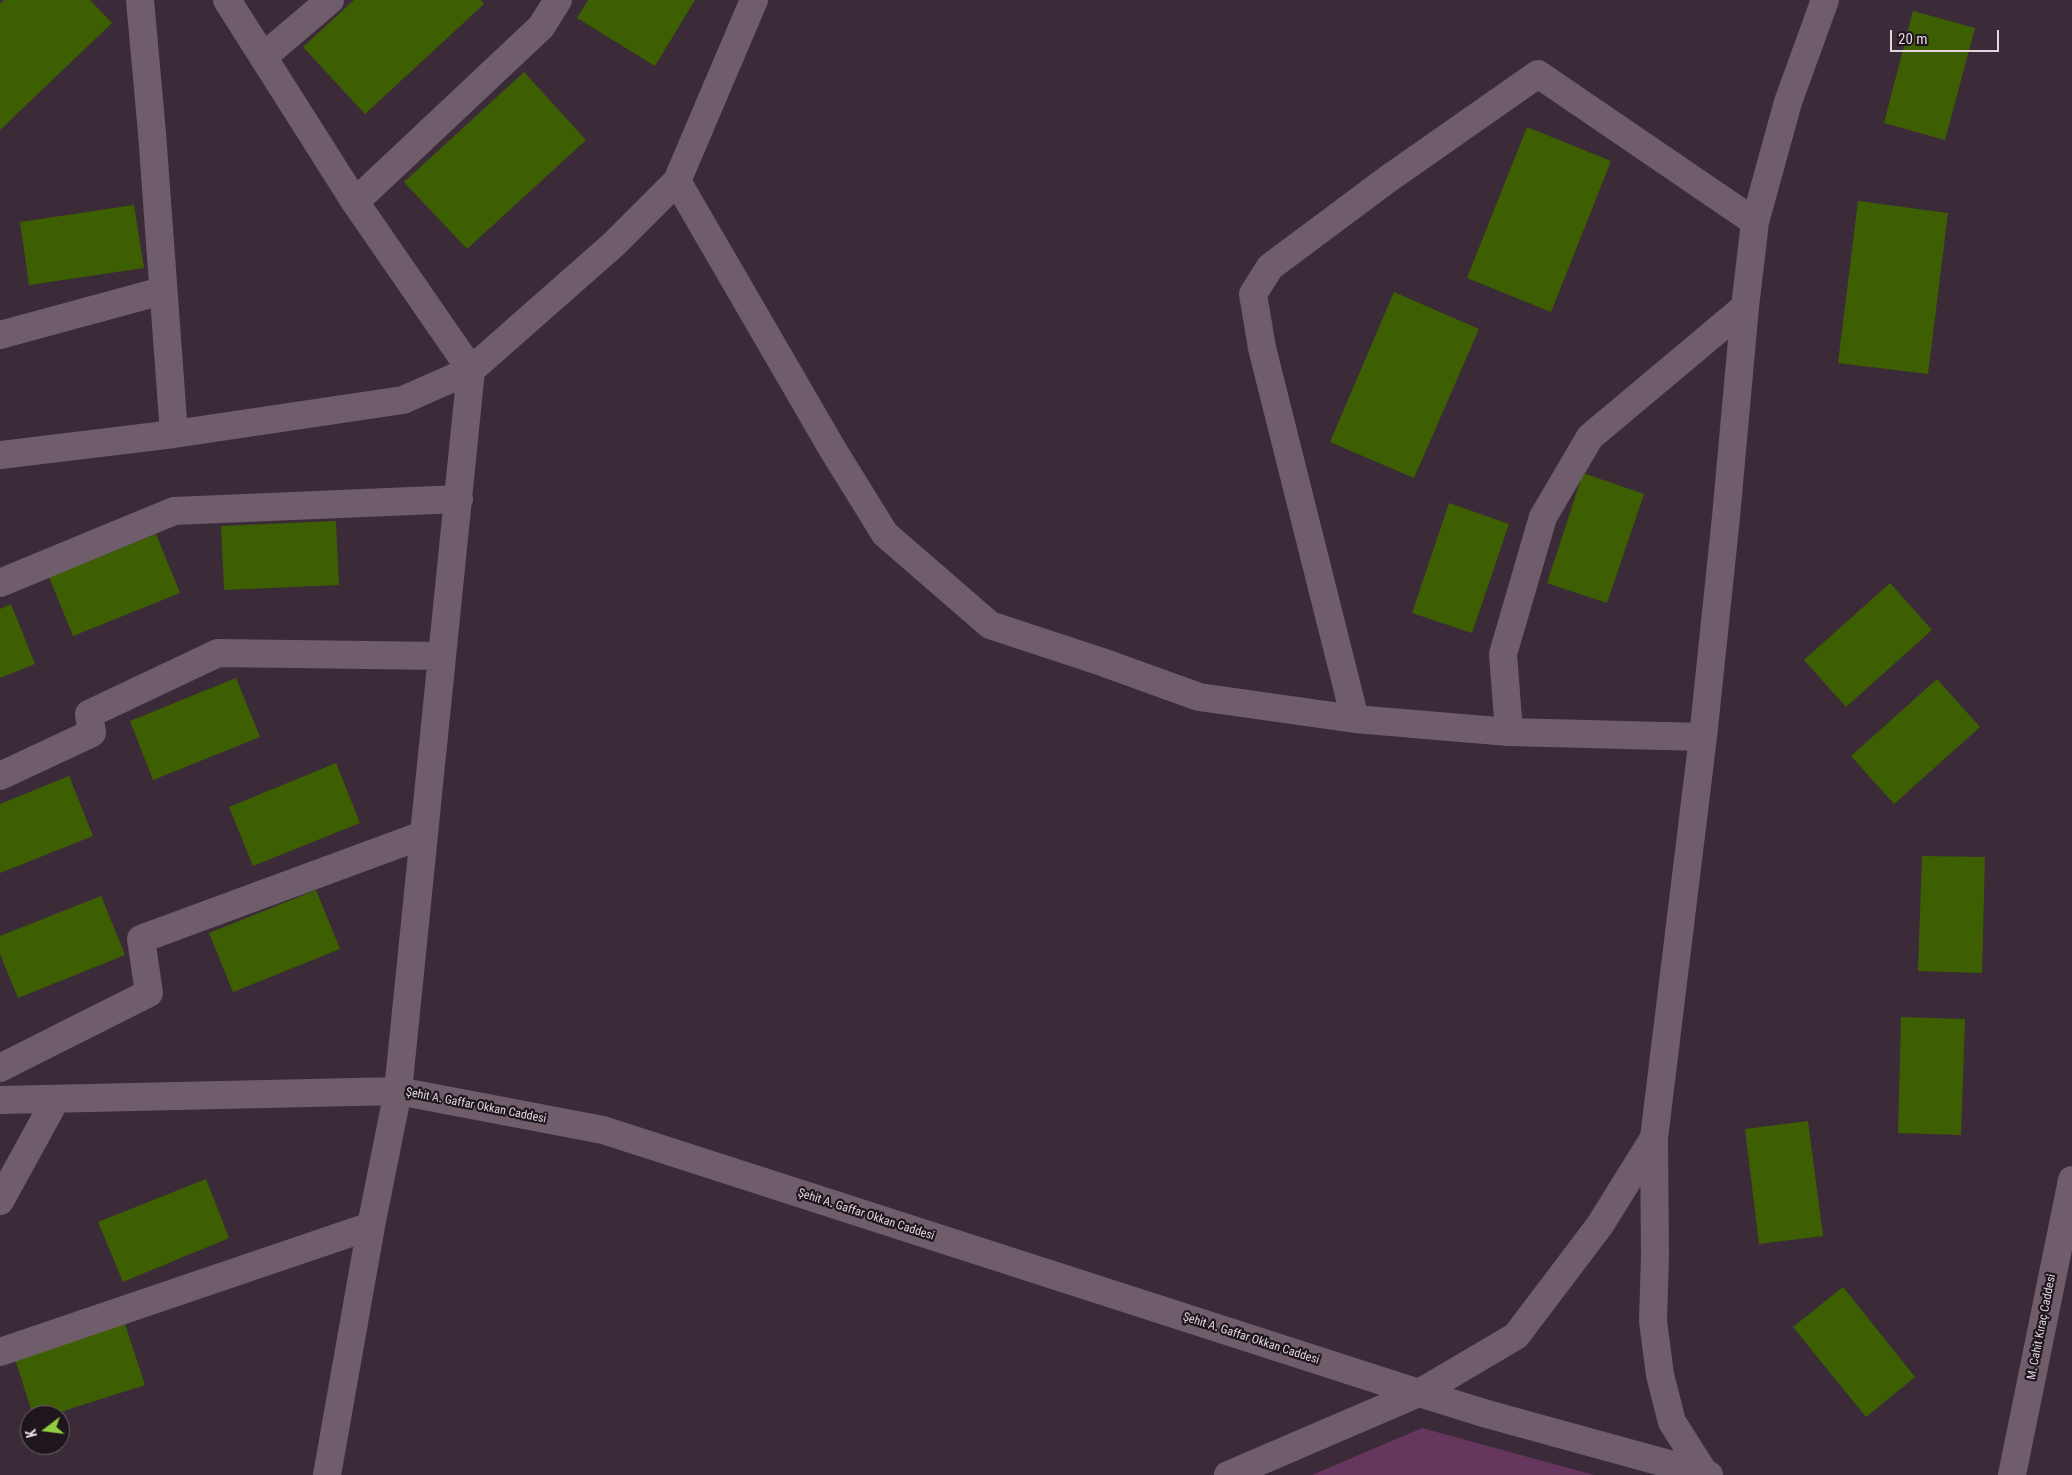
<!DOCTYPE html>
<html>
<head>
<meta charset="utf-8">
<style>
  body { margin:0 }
  #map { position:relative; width:2072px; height:1475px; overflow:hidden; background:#3b2b38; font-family:"Roboto Condensed",sans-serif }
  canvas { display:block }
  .north { position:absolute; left:20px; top:1405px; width:50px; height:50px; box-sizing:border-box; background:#1e161c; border:1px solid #6c636a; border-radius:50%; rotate:255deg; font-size:14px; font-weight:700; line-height:20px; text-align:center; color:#e1d6df }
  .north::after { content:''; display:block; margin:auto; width:18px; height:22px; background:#91cd40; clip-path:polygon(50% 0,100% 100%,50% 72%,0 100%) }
  .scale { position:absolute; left:1890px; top:30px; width:109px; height:22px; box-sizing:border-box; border:2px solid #e1d6df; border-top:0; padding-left:6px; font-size:15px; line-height:18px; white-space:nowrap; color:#e1d6df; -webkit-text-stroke:4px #1e161c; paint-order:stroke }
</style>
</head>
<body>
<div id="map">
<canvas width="2072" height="1475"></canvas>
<div class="north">K</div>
<div class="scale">20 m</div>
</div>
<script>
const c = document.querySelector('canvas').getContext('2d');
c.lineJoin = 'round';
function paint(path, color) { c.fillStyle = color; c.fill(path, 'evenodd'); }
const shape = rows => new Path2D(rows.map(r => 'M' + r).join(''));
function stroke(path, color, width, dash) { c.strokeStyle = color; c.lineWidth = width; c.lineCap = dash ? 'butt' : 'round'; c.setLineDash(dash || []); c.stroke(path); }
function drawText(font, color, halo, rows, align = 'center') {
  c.font = font + ' "Roboto Condensed",sans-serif'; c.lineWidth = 4.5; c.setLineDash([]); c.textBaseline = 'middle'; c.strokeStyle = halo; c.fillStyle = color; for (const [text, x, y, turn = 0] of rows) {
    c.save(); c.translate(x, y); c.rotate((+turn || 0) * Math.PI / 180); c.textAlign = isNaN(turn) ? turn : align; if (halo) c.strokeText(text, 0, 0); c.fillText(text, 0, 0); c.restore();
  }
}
paint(shape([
  [1422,1428,1594,1475,1312,1475]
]), '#67365f');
paint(shape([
  [4,0,90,0,112,23,0,130,0,4],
  [354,0,481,0,484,4,365,114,303,47],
  [588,0,695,0,655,66,577,18],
  [1913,11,1975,28,1945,140,1884,123],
  [524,72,586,140,467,249,404,182],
  [1527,127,1611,161,1551,312,1467,278],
  [1858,201,1948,213,1928,374,1838,363],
  [134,205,144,268,29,285,20,222],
  [1394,292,1479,329,1414,478,1330,442],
  [1583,473,1644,494,1607,603,1547,583],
  [1449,503,1509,524,1472,633,1412,613],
  [336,521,339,585,224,590,221,526],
  [156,534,180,593,73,636,49,577],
  [1890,583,1932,630,1846,707,1804,660],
  [11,604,35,664,0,678,0,609],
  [236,678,260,737,153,780,130,721],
  [1937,679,1980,727,1894,804,1851,756],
  [336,763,360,823,253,866,229,807],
  [69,776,93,836,0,873,0,804],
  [1922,856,1985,857,1982,973,1918,971],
  [316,890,340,949,233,992,209,933],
  [101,896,125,955,18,998,0,954,0,936],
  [1901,1017,1965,1019,1961,1135,1898,1133],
  [1808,1121,1823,1236,1759,1244,1745,1129],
  [206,1179,229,1238,123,1282,98,1222],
  [1843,1287,1915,1377,1866,1417,1793,1327],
  [125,1324,145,1385,51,1415,33,1415,15,1359]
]), '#3d5f01');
stroke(shape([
  [140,0,152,133,174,434],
  [227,0,355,202,471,370,398,1091,371,1226,327,1475],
  [263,57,330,0],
  [677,181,833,450,885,534,990,625,1102,662,1199,697,1355,719,1509,732,1703,737],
  [355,202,541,27,558,0],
  [0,335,162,291],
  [0,455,174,434,403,400,471,370,614,244,677,181,754,0],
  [0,583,174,511,459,499],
  [1355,719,1262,348,1253,294,1270,267,1388,179,1538,74,1755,222],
  [1509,732,1503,654,1543,517,1590,437,1745,307],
  [0,776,92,733,89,714,218,653,441,656],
  [0,1068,149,993,141,939,423,835],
  [0,1100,398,1091,603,1130,1419,1393,1487,1414,1709,1475],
  [0,1201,56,1099],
  [0,1352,371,1226],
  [1705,1474,1672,1422,1660,1375,1653,1321,1655,1256,1654,1138,1703,737,1726,517,1745,307,1755,222,1788,102,1825,0],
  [1228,1475,1419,1393,1516,1336,1600,1225,1654,1138],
  [2012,1475,2072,1180]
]), '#6f5d6b', 28);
drawText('12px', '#e1d6df', '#1e161c', [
  ["Şehit A. Gaffar Okkan Caddesi",476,1106,11],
  ["Şehit A. Gaffar Okkan Caddesi",866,1215,18],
  ["M. Cahit Kıraç Caddesi",2042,1327,-79],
  ["Şehit A. Gaffar Okkan Caddesi",1251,1339,18]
]);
</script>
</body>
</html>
